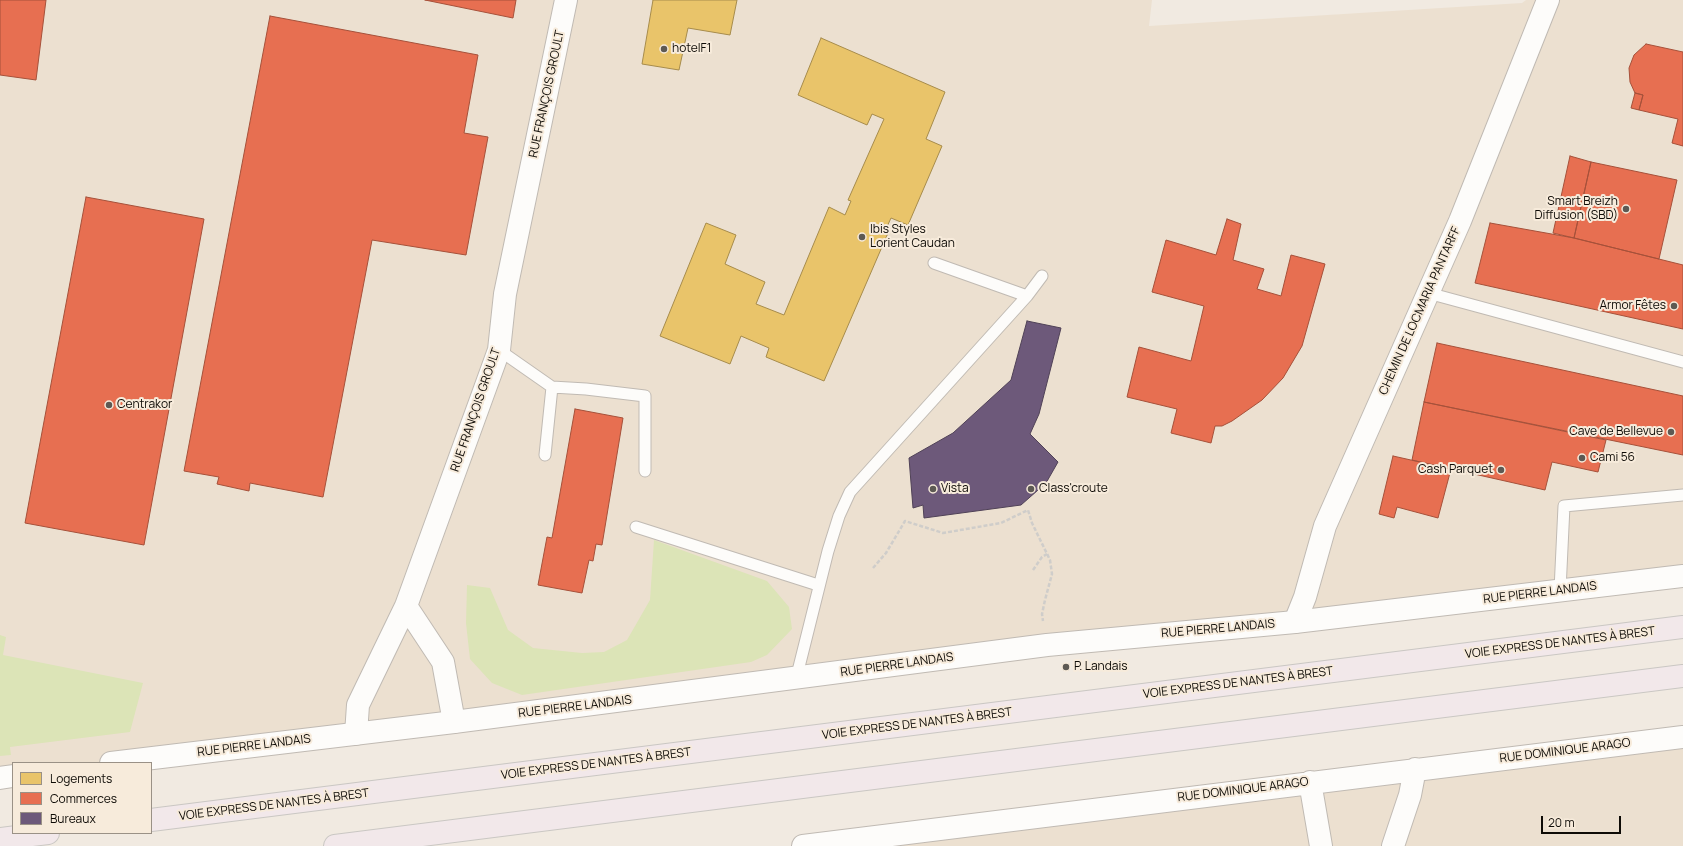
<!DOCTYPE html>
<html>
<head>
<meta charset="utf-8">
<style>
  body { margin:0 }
  #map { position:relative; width:1683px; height:846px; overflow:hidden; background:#f1eae1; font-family:Manrope,sans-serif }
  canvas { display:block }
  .legend { position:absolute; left:12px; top:762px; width:140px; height:72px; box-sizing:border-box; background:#f7ebdb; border:1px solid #9a9186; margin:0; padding:5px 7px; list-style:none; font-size:12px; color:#0e0b06 }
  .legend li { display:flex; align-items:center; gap:8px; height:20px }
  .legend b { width:20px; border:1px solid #9a9186 }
  .scale { position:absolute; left:1541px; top:816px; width:80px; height:18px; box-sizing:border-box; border:2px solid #0e0b06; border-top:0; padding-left:5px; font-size:12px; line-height:14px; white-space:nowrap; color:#0e0b06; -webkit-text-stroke:3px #f7ebdb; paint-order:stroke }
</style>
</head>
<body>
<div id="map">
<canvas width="1683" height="846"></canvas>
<ul class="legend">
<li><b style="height:11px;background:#e9c46a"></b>Logements</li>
<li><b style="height:11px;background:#e76f51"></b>Commerces</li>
<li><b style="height:11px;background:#6d597a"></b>Bureaux</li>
</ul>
<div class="scale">20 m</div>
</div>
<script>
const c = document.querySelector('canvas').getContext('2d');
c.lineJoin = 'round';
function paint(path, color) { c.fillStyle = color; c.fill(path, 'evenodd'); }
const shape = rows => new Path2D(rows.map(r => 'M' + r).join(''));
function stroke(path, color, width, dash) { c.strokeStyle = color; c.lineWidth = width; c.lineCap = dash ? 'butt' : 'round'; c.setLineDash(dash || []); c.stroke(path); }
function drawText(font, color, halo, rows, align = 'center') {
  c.font = font + ' Manrope,sans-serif'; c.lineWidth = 4; c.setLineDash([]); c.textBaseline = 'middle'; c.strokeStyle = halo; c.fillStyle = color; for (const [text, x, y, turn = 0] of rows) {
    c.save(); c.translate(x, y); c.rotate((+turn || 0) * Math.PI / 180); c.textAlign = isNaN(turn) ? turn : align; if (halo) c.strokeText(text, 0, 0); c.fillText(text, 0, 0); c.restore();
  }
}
paint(shape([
  [0,0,1152,0,1149,26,1522,3,1526,0,1683,0,1683,576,111,763,13,763,13,776,0,778],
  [1683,738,1683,846,803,846]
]), '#ece0d0');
paint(shape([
  [654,540,767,581,789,607,792,629,767,655,751,662,522,695,492,683,470,659,466,623,467,585,490,588,508,630,533,648,582,653,604,652,627,640,650,600],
  [0,635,6,637,3,655,143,683,130,732,10,747,11,755,0,756]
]), '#dce4b7');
const homes = shape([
  [653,0,737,0,730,35,688,28,679,70,642,64,653,0],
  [821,38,945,92,926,139,942,146,908,225,891,218,885,231,888,233,824,381,766,357,769,348,741,336,730,364,660,336,706,223,736,235,725,264,765,282,756,304,784,315,829,207,845,215,851,201,848,200,884,119,872,114,867,125,798,95,821,38]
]);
paint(homes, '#e9c46a');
stroke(homes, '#a78c4c', 1);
const shops = shape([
  [0,0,46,0,36,80,0,75,0,0],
  [425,0,516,0,513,18,425,0],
  [270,16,478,55,464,133,488,137,466,255,372,240,323,497,250,483,249,491,217,484,219,477,184,471,270,16],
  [1646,44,1683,52,1683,146,1672,143,1678,119,1639,110,1643,95,1635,93,1630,82,1629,68,1634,55,1646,44],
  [1635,93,1643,95,1639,110,1631,108,1635,93],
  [1570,156,1591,162,1574,238,1553,233,1570,156],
  [1591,162,1677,180,1659,259,1574,238,1591,162],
  [86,197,204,219,144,545,25,523,86,197],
  [1227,219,1241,224,1233,260,1264,269,1257,289,1281,296,1291,255,1325,264,1302,346,1283,378,1262,400,1232,421,1222,426,1215,426,1211,443,1171,433,1177,409,1127,397,1139,347,1191,361,1204,306,1152,292,1166,240,1216,255,1227,219],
  [1490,223,1574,238,1683,265,1683,329,1475,283,1490,223],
  [1437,343,1683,396,1683,455,1424,402,1437,343],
  [1424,402,1606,440,1598,472,1552,462,1545,490,1412,460,1424,402],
  [575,409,623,418,602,545,596,544,593,561,589,560,582,593,538,585,547,537,552,538,575,409],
  [1393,456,1451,469,1438,518,1397,507,1394,518,1379,514,1393,456]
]);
paint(shops, '#e76f51');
stroke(shops, '#a6513a', 1);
const offices = shape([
  [1027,321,1061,328,1039,414,1030,434,1058,462,1046,483,1021,505,924,518,923,505,913,508,909,458,953,433,1011,380,1027,321]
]);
paint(offices, '#6d597a');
stroke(offices, '#504257', 1);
const lane = shape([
  [934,263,1027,296],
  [1428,293,1683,362],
  [499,350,552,387,545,455],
  [552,387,586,389,645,396,645,471],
  [636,527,818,585],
  [1560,590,1564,506,1683,495],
  [796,679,828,551,839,516,850,492,1027,296,1042,276]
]);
const street = shape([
  [406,606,443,662,454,722],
  [1295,622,1305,597,1325,526,1460,221,1548,0],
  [356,734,358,705,406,606,499,350,505,294,566,0]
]);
const secondary = shape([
  [111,763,454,722,1047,645,1295,622,1683,576],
  [0,778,13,776],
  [1310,782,1321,846],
  [803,846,1683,737],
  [1393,846,1410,795,1415,769]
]);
const highway = shape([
  [151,820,1683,627],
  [0,839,48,833],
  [335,846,1683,676]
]);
stroke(lane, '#c0bab3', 13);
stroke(street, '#c0bab3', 24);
stroke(secondary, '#c0bab3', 24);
stroke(highway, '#cac7c3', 24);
stroke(shape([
  [873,568,886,553,905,521,943,533,1001,523,1028,510,1032,523,1050,560,1052,574,1045,600,1042,614,1043,621],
  [1033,570,1042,557,1047,554]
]), '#cfcdca', 2.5, [4, 2]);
stroke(lane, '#fdfcfa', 11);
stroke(street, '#fdfcfa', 22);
stroke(secondary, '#fdfcfa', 22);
stroke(highway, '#f2e8ea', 22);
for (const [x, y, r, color] of [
  [664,49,4,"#5d5953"],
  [1626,209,4,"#5d5953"],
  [862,237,4,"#5d5953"],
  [1674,306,4,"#5d5953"],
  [109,405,4,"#5d5953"],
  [1671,432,4,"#5d5953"],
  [1582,458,4,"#5d5953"],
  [1501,470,4,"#5d5953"],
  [933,489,4,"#5d5953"],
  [1031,489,4,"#5d5953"],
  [1066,667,4,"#5d5953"]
]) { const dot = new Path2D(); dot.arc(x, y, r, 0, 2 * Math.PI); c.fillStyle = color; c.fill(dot); stroke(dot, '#f7ebdb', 1.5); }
drawText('12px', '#0e0b06', '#f7ebdb', [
  ["hotelF1",672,49],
  ["Smart Breizh",1618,202,"right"],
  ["Diffusion (SBD)",1618,216,"right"],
  ["Ibis Styles",870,230],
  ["Lorient Caudan",870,244],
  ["Armor Fêtes",1666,306,"right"],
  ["Centrakor",117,405],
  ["Cave de Bellevue",1663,432,"right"],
  ["Cami 56",1590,458],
  ["Cash Parquet",1493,470,"right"],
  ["Vista",941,489],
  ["Class'croute",1039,489],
  ["P. Landais",1074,667]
], 'left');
drawText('12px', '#0e0b06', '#f7ebdb', [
  ["RUE FRANÇOIS GROULT",547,94,-78],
  ["CHEMIN DE LOCMARIA PANTARFF",1420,311,-66],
  ["RUE FRANÇOIS GROULT",476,410,-71],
  ["RUE PIERRE LANDAIS",1540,593,-7],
  ["RUE PIERRE LANDAIS",1218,629,-5],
  ["VOIE EXPRESS DE NANTES À BREST",1560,643,-7],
  ["RUE PIERRE LANDAIS",897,665,-8],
  ["VOIE EXPRESS DE NANTES À BREST",1238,683,-7],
  ["RUE PIERRE LANDAIS",575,707,-7],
  ["VOIE EXPRESS DE NANTES À BREST",917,724,-7],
  ["RUE PIERRE LANDAIS",254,746,-7],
  ["RUE DOMINIQUE ARAGO",1565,751,-7],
  ["VOIE EXPRESS DE NANTES À BREST",596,764,-7],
  ["RUE DOMINIQUE ARAGO",1243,790,-7],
  ["VOIE EXPRESS DE NANTES À BREST",274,805,-7]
]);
</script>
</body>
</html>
